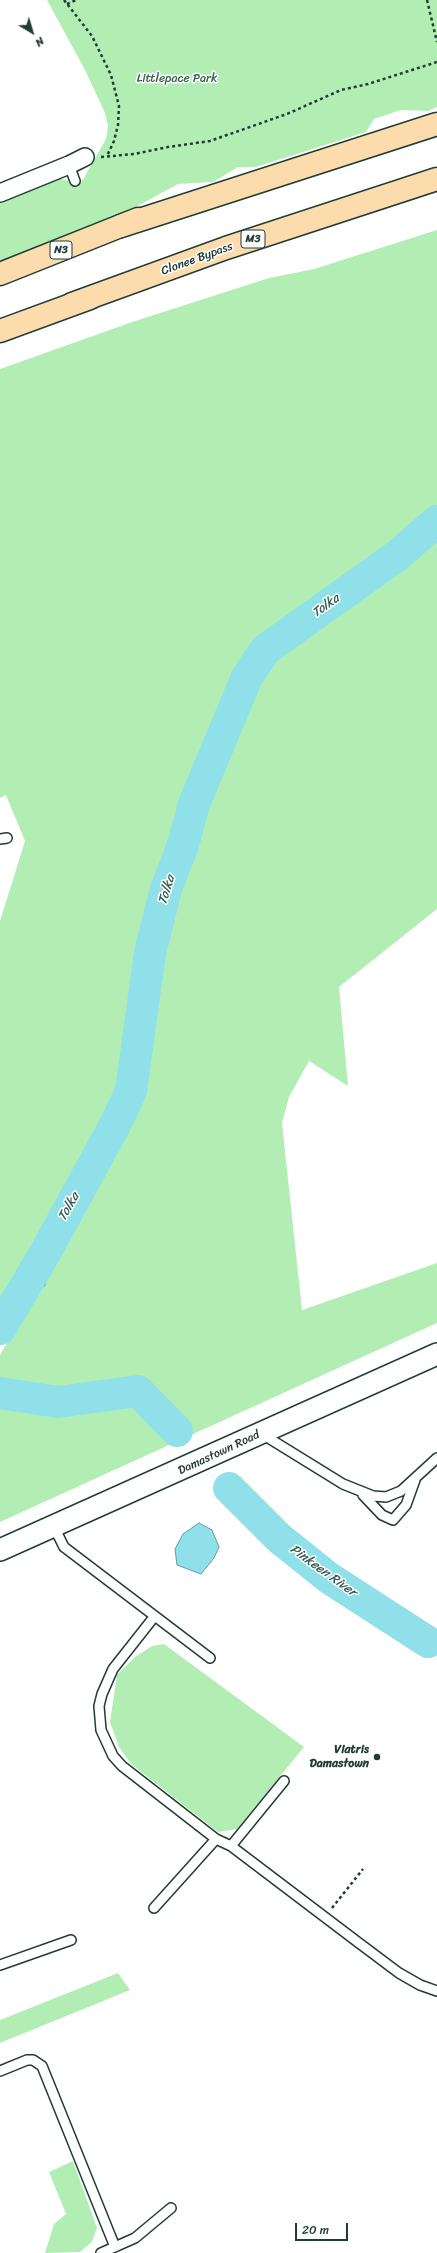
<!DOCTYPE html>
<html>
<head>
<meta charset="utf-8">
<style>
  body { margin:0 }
  #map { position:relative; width:437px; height:2253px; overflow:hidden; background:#fff; font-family:Sriracha,sans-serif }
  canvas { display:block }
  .north { position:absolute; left:12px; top:12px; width:40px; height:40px; -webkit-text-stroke:3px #fff; paint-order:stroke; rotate:142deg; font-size:11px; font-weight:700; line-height:16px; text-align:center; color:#1f3d34 }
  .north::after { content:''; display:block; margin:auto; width:14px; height:18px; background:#1f3d34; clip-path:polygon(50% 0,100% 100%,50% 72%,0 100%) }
  .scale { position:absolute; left:295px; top:2223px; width:53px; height:18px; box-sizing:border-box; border:2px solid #1f3d34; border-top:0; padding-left:5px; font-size:12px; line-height:14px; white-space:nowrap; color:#1f3d34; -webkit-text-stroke:3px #fff; paint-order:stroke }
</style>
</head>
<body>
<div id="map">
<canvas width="437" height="2253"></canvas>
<div class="north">N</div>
<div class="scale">20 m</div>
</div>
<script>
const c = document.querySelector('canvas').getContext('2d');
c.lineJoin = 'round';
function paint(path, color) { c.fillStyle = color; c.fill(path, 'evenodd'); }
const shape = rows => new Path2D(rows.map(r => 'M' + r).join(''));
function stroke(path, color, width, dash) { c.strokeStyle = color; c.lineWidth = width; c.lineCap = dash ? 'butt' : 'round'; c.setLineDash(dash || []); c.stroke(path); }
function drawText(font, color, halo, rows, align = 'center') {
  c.font = font + ' Sriracha,sans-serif'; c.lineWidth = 3; c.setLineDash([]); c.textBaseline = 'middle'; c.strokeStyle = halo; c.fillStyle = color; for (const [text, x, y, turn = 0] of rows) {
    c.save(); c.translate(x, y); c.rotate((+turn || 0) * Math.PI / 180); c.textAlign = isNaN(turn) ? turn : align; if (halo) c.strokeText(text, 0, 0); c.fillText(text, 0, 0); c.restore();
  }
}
paint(shape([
  [47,0,437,0,437,107,428,111,401,110,374,119,366,132,256,167,238,167,213,182,178,184,125,213,0,261,0,202,56,178,81,183,106,139,108,126,105,113,85,70],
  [437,230,437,517,416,531,375,568,265,638,244,671,201,762,151,926,135,991,132,1054,126,1092,101,1142,0,1322,0,921,25,841,6,795,0,798,0,369,132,322,269,278,314,269],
  [437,526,437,909,339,987,348,1086,309,1061,289,1097,282,1123,302,1310,437,1263,437,1323,0,1522,0,1355,111,1159,144,1085,153,982,203,810,257,676,275,649,394,574],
  [164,1644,304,1747,237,1829,218,1832,131,1764,119,1747,110,1722,117,1675,135,1657,152,1646],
  [118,1973,130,1990,0,2043,0,2020],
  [73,2161,97,2228,92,2242,80,2252,45,2253,54,2224,66,2214,49,2172]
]), '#b2eeb4');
const water = shape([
  [199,1523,212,1530,219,1547,214,1558,201,1574,177,1565,175,1549,183,1534,199,1523]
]);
paint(water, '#8fe0e9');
stroke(water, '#629fa1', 1);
stroke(shape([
  [30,1277,43,1284]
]), '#629fa1', 5.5);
stroke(shape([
  [0,1329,45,1253,116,1123,131,1091,150,953,166,889,183,845,194,804,247,677,265,650,398,555,437,521],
  [0,1393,58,1402,138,1391,177,1431],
  [229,1488,279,1538,329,1578,428,1642]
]), '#8fe0e9', 32);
const service = shape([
  [69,165,75,181],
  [0,839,7,838],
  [262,1434,343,1484,373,1496,386,1497,401,1491,437,1458],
  [363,1495,382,1515,393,1520,406,1505,415,1480],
  [54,1527,64,1547,210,1658],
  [154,1617,113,1669,102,1694,99,1706,101,1730,113,1756,122,1766,216,1839,231,1846,355,1940,399,1973,420,1985,437,1991],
  [231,1846,284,1781],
  [154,1908,216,1839],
  [0,1965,71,1940],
  [0,2071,27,2060,33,2060,42,2066,115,2247],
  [101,2253,135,2238,171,2208]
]);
const minor = shape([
  [0,193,69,165,85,157]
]);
const tertiary = shape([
  [0,1550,437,1354]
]);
const trunk = shape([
  [0,274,138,219],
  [0,331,90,298]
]);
const motorway = shape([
  [121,226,437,124],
  [72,304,226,248,437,179]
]);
stroke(service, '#1f3d34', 12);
stroke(minor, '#1f3d34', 20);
stroke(tertiary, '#1f3d34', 24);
stroke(trunk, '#1f3d34', 25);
stroke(motorway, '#1f3d34', 25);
stroke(shape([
  [64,0,92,36,111,75,119,106,118,125,114,141,107,156],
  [427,0,437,42],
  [67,4,76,0],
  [101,157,134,154,168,147,210,141,287,114,341,90,368,84,437,62],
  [332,1908,363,1869]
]), '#1f3d34', 2.5, [3, 3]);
stroke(service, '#fff', 9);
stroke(minor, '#fff', 17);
stroke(tertiary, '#fff', 21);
stroke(trunk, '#fcdcac', 22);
stroke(motorway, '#fcdcac', 22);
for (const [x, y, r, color] of [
  [377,1757,4,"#1f3d34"]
]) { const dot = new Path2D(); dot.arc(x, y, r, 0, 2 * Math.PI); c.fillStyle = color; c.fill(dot); stroke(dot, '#fff', 1.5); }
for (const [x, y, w] of [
  [253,239,24],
  [61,250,22]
]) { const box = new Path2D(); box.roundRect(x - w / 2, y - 9, w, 18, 3); c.fillStyle = '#fff'; c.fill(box); stroke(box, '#1f3d34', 1); }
drawText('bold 11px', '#1f3d34', null, [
  ["M3",253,239],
  ["N3",61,250]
]);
drawText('12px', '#3c604e', '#fff', [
  ["Littlepace Park",177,79]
]);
drawText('12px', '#1f3d34', '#fff', [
  ["Clonee Bypass",197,259,-20],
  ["Damastown Road",219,1453,-25]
]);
drawText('bold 12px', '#1f3d34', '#fff', [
  ["Viatris",369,1750],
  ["Damastown",369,1764]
], 'right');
drawText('italic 13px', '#355e58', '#fff', [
  ["Tolka",326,606,-36],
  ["Tolka",167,890,-73],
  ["Tolka",69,1207,-61],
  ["Pinkeen River",323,1571,36]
]);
</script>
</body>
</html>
